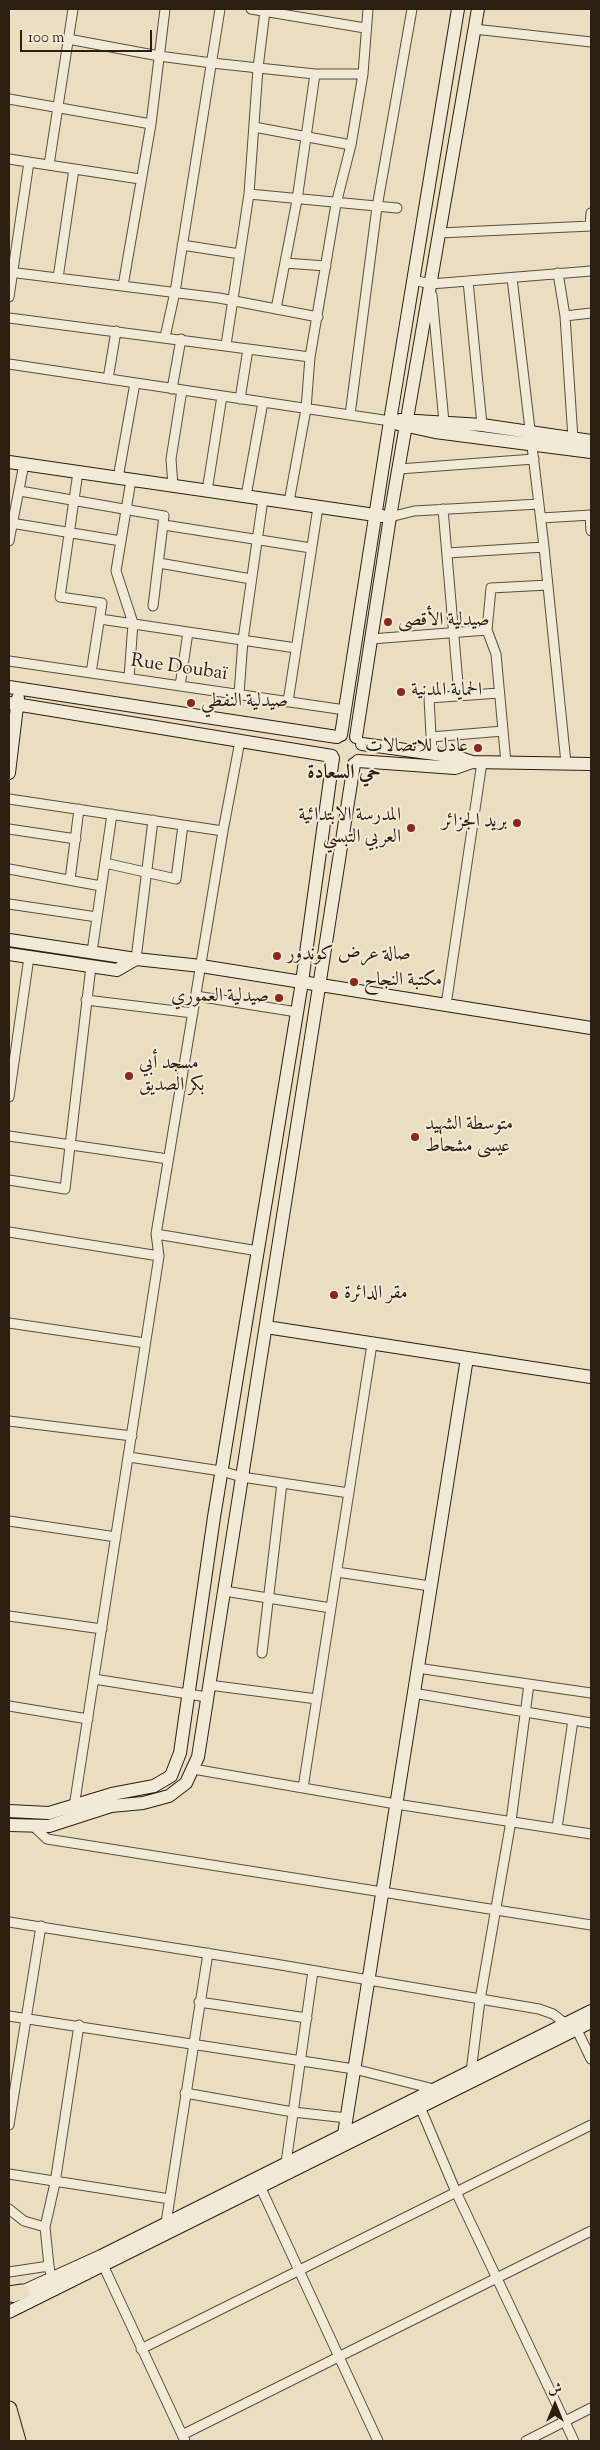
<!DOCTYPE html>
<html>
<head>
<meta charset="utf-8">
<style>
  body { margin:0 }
  #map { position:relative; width:600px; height:2450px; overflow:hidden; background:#e9dec0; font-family:"Sorts Mill Goudy",Amiri,serif }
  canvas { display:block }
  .frame { position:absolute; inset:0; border:10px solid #2b1f0f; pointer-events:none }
  .north { position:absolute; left:530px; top:2380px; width:50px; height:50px; -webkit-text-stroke:4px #f1ead6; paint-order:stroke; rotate:0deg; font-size:14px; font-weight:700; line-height:20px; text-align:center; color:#2b1f0f }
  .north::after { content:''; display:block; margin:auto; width:18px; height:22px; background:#2b1f0f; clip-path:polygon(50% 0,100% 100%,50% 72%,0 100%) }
  .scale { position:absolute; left:20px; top:30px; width:132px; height:22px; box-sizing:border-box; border:2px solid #2b1f0f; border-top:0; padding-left:6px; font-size:15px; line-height:18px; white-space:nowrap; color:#2b1f0f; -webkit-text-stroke:4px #f1ead6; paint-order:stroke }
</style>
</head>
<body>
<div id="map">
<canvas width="600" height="2450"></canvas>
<div class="frame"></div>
<div class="north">ش</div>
<div class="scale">100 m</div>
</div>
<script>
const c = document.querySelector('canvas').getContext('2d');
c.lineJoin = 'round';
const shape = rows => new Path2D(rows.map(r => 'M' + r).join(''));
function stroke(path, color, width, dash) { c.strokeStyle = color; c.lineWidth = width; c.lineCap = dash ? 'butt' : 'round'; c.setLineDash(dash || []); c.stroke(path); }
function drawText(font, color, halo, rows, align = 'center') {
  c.font = font + ' "Sorts Mill Goudy",Amiri,serif'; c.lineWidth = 4; c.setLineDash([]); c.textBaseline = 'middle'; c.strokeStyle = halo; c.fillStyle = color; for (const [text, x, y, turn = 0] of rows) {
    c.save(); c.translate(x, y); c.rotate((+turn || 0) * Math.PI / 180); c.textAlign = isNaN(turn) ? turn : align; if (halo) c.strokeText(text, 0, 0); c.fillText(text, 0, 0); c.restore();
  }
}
const street = shape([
  [251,9,365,28],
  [474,29,591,42],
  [68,39,159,56,212,63,315,74,363,74],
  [9,99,151,124],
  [254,127,351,145],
  [9,159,140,179],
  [49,165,73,9],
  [249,194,397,208],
  [590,226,591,213],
  [439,233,591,226],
  [182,245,240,254],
  [285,263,326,266],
  [9,272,219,298,318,317],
  [558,273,565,316,573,439],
  [58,278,74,169],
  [512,278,544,547,566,763],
  [413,280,431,284,591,271],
  [468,281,482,425],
  [123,286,151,124,165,9],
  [432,295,444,422],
  [9,297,29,162],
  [276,309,297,200,315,74],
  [565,316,591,313],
  [9,318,310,357],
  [165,337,175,292,220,9],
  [226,345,249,194,258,68,265,11],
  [9,364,390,421],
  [108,379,116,331],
  [172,389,181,339],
  [240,399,248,349],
  [350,415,377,207,412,9],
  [399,469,534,459],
  [78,472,60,597,102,603,91,673],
  [118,478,135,383],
  [173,486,171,459,182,390],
  [20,491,164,516,153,606],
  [207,491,222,396],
  [246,496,263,402],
  [289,502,306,409,310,357,336,204,351,145,363,74,368,9],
  [443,509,459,695],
  [590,515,591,531],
  [390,517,414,511,539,504],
  [541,518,591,515],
  [11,523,121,541],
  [164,525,311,548],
  [9,541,24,464],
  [447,553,544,547],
  [159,563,251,579],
  [100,619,296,648],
  [487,630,496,654,506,763],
  [371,639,487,630,491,588,548,585],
  [9,661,345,710],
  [129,678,133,623,116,571,131,480],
  [180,686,188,632],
  [239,694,243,640,263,499],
  [288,702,318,507],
  [431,737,503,731],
  [432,754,429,698,499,693],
  [9,799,223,831],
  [9,829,76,839],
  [105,863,176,879,183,825],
  [9,869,101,886],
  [70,880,79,809],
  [9,904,97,917],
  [92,952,112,814],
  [136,959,153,820],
  [196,996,297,1012],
  [86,1000,193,1013],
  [446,1005,482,762],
  [9,1097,29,957],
  [9,1136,168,1159],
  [9,1180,65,1189,91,966],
  [9,1232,159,1256],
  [156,1234,258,1251],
  [9,1323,145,1343],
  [9,1421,132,1436],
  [129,1457,221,1471,242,1477,349,1493],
  [9,1521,116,1537],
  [337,1572,430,1586],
  [224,1591,331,1608],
  [9,1616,102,1629],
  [262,1653,282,1483],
  [417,1668,591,1693],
  [94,1679,207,1697],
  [209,1685,317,1699],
  [413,1693,591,1723],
  [9,1706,88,1719],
  [193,1769,396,1804,591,1834],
  [303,1788,372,1344],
  [74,1807,159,1256,156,1234,223,831,240,741],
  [32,1825,47,1839,591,1925],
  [557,1828,573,1720],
  [9,1922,275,1964,539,2009,553,2014,566,2024],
  [199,2002,307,2018],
  [9,2016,354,2069,434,2089],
  [577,2030,591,2059],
  [471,2072,480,2000,511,1821,529,1684],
  [185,2093,293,2112,347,2118],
  [420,2107,456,2192,574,2441],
  [9,2125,41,1926],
  [286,2163,313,1971],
  [9,2174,170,2199],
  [259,2184,378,2441],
  [9,2209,24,2221,45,2227],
  [166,2223,208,1953],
  [103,2265,185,2441],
  [49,2266,45,2227,55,2183,79,2025],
  [9,2272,49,2266,50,2271],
  [141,2349,591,2125],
  [182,2435,591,2231],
  [526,2441,591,2408]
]);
const secondary = shape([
  [400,420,482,425,591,441],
  [398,424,435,432,591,452],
  [9,462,382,516],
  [9,687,337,737],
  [9,703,332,756],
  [341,735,390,421,458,9],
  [356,737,390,517,478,9],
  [358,761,455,768,472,762,457,757,362,744],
  [472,762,591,764],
  [9,773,18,698],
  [9,940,136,959,117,970,9,954],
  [136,959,201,966,591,1028],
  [266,1327,591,1377],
  [9,1811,49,1813,112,1794,154,1786,171,1776,180,1753,214,1517,302,982,333,758],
  [9,1825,49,1826,111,1806,143,1803,169,1796,186,1783,198,1757,354,764],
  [344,2134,467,1358],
  [13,2296,101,2256,591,2011],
  [9,2312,591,2022]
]);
const primary = shape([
  [9,2294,22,2292],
  [9,2409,18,2441]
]);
stroke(street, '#5a4f3b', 11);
stroke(secondary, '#2b1f0f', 14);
stroke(primary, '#2b1f0f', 17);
stroke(street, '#f1ead6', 9);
stroke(secondary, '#f1ead6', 12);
stroke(primary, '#e9dec0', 15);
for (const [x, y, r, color] of [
  [388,622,5,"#8f2418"],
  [401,692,5,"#8f2418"],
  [191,703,5,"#8f2418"],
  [478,748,5,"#8f2418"],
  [517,823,5,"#8f2418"],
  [411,828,5,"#8f2418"],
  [277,956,5,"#8f2418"],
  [354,982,5,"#8f2418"],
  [279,998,5,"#8f2418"],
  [129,1076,5,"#8f2418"],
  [415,1137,5,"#8f2418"],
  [334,1295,5,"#8f2418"]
]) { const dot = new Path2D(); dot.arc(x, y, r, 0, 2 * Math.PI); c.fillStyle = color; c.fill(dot); stroke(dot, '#f1ead6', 2); }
drawText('19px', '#2b1f0f', '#f1ead6', [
  ["صيدلية الأقصى",398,622],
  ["الحماية المدنية",411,692],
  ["صيدلية النفطي",201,703],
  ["عادل للاتصالات",468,748,"right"],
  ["المدرسة الابتدائية",401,817,"right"],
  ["العربي التبسي",401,839,"right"],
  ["بريد الجزائر",507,823,"right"],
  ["صالة عرض كوندور",287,956],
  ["مكتبة النجاح",364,982],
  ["صيدلية العموري",269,998,"right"],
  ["مسجد أبي",139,1065],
  ["بكر الصديق",139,1087],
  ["متوسطة الشهيد",425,1126],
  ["عيسى مشحاط",425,1148],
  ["مقر الدائرة",344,1295]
], 'left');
drawText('19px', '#2b1f0f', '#f1ead6', [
  ["Rue Doubaï",179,669,8]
]);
drawText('bold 20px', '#2b1f0f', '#f1ead6', [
  ["حي السعادة",344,775]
]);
</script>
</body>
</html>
